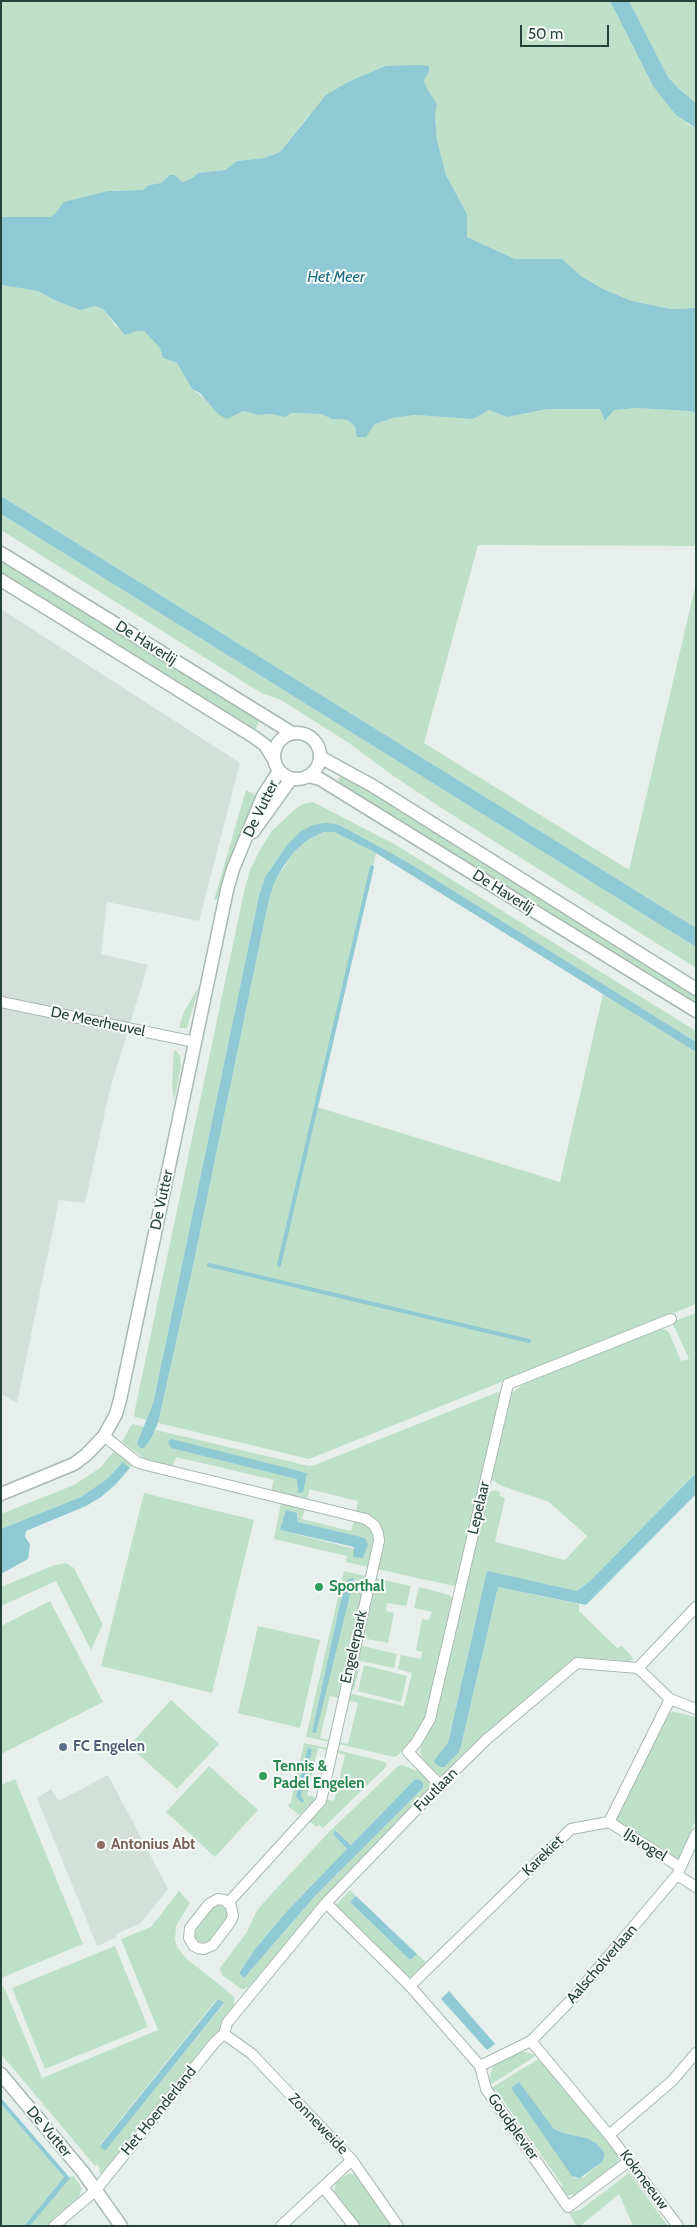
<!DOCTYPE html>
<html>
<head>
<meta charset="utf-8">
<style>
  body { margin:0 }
  #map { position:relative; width:697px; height:2227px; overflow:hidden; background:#e6efeb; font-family:Cabin,sans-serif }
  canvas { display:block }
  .frame { position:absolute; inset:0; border:2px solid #24423a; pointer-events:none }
  .scale { position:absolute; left:520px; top:25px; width:89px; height:22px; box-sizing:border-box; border:2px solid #24423a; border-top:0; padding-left:6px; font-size:15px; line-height:18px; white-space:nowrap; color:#24423a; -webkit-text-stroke:4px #f7fbf9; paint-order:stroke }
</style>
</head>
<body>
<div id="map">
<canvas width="697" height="2227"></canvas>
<div class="frame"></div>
<div class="scale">50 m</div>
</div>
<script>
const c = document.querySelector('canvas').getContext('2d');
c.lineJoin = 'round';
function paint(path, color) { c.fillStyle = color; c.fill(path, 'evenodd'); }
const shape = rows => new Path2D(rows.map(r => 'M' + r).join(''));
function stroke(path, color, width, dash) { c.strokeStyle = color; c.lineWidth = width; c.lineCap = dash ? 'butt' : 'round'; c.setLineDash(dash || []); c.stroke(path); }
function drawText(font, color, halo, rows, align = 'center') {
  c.font = font + ' Cabin,sans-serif'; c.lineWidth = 4; c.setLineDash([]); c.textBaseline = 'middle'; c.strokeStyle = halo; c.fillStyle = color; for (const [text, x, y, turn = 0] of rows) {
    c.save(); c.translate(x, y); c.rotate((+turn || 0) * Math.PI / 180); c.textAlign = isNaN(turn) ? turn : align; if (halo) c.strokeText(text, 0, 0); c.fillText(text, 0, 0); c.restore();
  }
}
paint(shape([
  [1,609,240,763,199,921,107,902,101,954,148,965,110,1089,85,1203,59,1200,17,1403,1,1394],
  [108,1775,168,1889,141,1923,116,1934,117,1937,97,1946,37,1798,51,1789,59,1801]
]), '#d4dfda');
paint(shape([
  [1,1,610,1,653,86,688,124,696,128,696,308,671,309,632,301,603,289,581,276,562,259,515,259,467,237,467,214,446,175,437,140,435,115,437,104,425,87,424,80,429,72,309,115,280,152,264,158,237,161,225,170,198,173,191,179,181,182,175,175,170,175,161,183,149,185,143,190,108,191,75,200,58,209,54,216,50,217,1,217],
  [629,1,696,1,696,103,679,89,668,77],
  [1,285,38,291,54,300,80,310,95,306,103,309,116,327,133,332,144,331,160,348,163,358,177,363,192,389,209,402,218,414,243,411,258,415,271,414,285,416,291,413,321,414,332,419,347,420,355,426,375,424,393,418,415,415,473,419,489,410,507,417,548,409,600,409,605,421,614,410,636,408,690,411,696,413,696,546,478,545,424,743,629,870,696,583,696,928,1,496],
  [1,514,696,947,696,968,443,809,392,775,349,743,281,700,264,694,250,686,1,530],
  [1,558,260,720,255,730,1,572],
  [342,774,696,994,696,1008,344,787,337,782],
  [246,790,259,797,219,898,214,900],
  [313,802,396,845,696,1031,696,1042,409,863,347,829,336,824,287,845,265,877,259,896,153,1404,147,1420,135,1417,134,1414,244,892,250,870,260,850,271,832,294,810,303,804],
  [323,832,334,832,376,853,317,1107,560,1182,603,994,696,1052,696,1304,309,1459,158,1423,194,1261,269,899,274,883,294,852,306,841],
  [199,986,187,1028,179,1028,184,1012],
  [174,1049,180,1055,181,1066,174,1101,172,1084],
  [696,1313,696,1473,590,1581,577,1591,487,1572,448,1743,435,1761,454,1757,461,1746,498,1587,579,1604,579,1611,617,1648,622,1646,634,1659,629,1661,575,1657,475,1743,445,1773,441,1776,437,1774,429,1767,420,1753,422,1743,487,1494,494,1490,500,1492,500,1496,505,1498,495,1542,565,1560,587,1536,549,1502,502,1486,492,1480,491,1475,511,1394,527,1381,657,1329,664,1329,669,1332,681,1361,689,1359,672,1322],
  [503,1390,458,1583,454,1586,377,1569,384,1533,379,1522,372,1516,356,1512,358,1501,310,1489,307,1499,271,1491,274,1480,176,1457,173,1466,147,1460,122,1442,132,1424,144,1427,137,1443,152,1437,156,1430,309,1466,315,1465],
  [171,1440,307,1473,297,1490,298,1479,168,1442],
  [115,1450,133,1465,130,1468,123,1462,107,1479,81,1497,1,1529,1,1514,74,1485,100,1468],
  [144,1493,254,1520,212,1693,101,1666],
  [281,1503,305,1508,302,1519,351,1531,354,1521,364,1523,374,1534,368,1567,346,1562,347,1556,274,1539],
  [298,1514,298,1522,368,1544,355,1549,280,1530],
  [66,1563,74,1568,102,1623,102,1626,91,1650,56,1581,1,1606,1,1587,52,1566],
  [344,1571,366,1576,338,1698,330,1696,320,1738,329,1740,329,1742,306,1737],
  [349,1578,354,1580,346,1606,316,1732,312,1732,340,1604],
  [375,1578,411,1586,406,1606,387,1603,386,1611,394,1613,388,1643,361,1638],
  [419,1587,449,1595,453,1599,427,1717,413,1741,397,1756,394,1757,338,1744,339,1742,348,1744,358,1703,347,1700,348,1693,404,1706,412,1673,398,1669,401,1655,421,1659,422,1652,416,1650,422,1619,429,1620,432,1612,414,1608],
  [50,1601,103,1702,1,1754,1,1626],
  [258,1626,320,1640,300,1728,238,1713],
  [359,1645,397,1654,394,1668,361,1661,354,1690,349,1689],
  [364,1665,407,1676,401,1702,358,1691],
  [171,1700,219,1744,177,1789,129,1746],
  [675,1712,696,1717,696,1820,677,1861,623,1830,615,1816,667,1713],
  [304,1743,328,1748,327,1750,318,1748,307,1795,315,1797,314,1801,299,1815,288,1806,291,1802],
  [308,1747,312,1750,301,1796,296,1796],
  [337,1750,386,1762,387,1766,323,1828,319,1825,316,1827,310,1821,323,1808,326,1799,334,1801,345,1755,336,1752],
  [402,1765,420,1772,427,1777,430,1787,427,1792,323,1900,250,1986,245,1989,241,1989,222,1975,220,1968,247,1932,256,1912,265,1901,327,1834,398,1766],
  [415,1779,424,1786,423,1788,315,1896,245,1977,239,1972,255,1949,288,1910,347,1849,333,1834,336,1830,351,1845],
  [209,1766,258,1810,215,1857,166,1812],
  [15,1779,83,1944,1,1978,1,1785],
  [350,1890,356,1896,350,1902,410,1960,417,1954,430,1966,413,1983,338,1911,336,1905],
  [179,1891,190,1903,176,1926,175,1940,177,1947,187,1959,231,1994,234,1997,234,2006,223,2019,219,2033,211,2038,101,2174,99,2171,100,2168,97,2164,95,2166,1,2054,1,1988,4,1987,42,2078,158,2030,121,1939,151,1927],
  [217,1999,224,2004,105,2150,100,2145],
  [218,1905,227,1909,227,1919,209,1941,200,1943,194,1937,195,1931,213,1908],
  [115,1946,148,2027,45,2069,12,1988],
  [521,2051,537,2055,490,2085,488,2082,493,2066],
  [540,2058,619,2154,618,2164,579,2195,567,2195,562,2192,560,2189,563,2186,496,2090,493,2092,491,2088],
  [536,2107,554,2129,563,2133,586,2138,604,2159,602,2162,584,2177,575,2178],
  [1,2104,64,2177,24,2226,1,2226],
  [629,2173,668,2226,633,2226,619,2194,580,2226,576,2226,568,2210,572,2212,580,2210],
  [348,2174,354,2174,358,2177,391,2226,360,2226,334,2193,336,2182],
  [74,2176,82,2189,78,2198,56,2216,48,2226,30,2226,69,2177]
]), '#bfe0c8');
paint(shape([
  [610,1,629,1,668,77,679,89,696,103,696,128,676,115,653,86],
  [419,65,429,66,429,72,424,80,426,87,437,104,435,115,437,140,446,175,467,214,467,237,515,259,562,259,581,276,603,289,632,301,671,309,696,308,696,413,690,411,636,408,614,410,605,421,600,409,548,409,507,417,489,410,473,419,415,415,393,418,375,424,366,437,357,437,355,426,347,420,332,419,321,414,291,413,285,417,271,414,258,415,243,411,227,419,218,414,200,393,192,389,177,363,163,358,160,348,144,331,133,332,125,335,103,309,95,306,80,310,54,300,38,291,1,285,1,217,50,217,54,215,64,202,108,191,143,190,149,185,161,183,170,175,175,175,182,182,191,179,198,173,225,170,237,161,264,158,280,152,326,95,350,81,386,66],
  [1,496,696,928,696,947,1,514],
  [325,823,336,824,347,829,409,863,696,1042,696,1052,376,853,334,832,323,832,306,841,294,852,283,867,274,883,269,899,194,1261,158,1423,152,1437,144,1448,140,1448,137,1443,153,1404,259,896,265,877,287,845,300,832,313,825],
  [171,1439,307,1473,303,1492,298,1493,297,1479,171,1448,168,1442],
  [123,1462,130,1468,115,1485,101,1497,86,1506,26,1531,25,1537,30,1544,28,1559,1,1574,1,1529,81,1497,107,1479],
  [696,1473,696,1494,586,1605,498,1587,461,1746,459,1752,444,1767,440,1767,436,1764,434,1761,448,1743,487,1571,577,1591,590,1581],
  [286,1510,297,1513,298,1522,365,1538,368,1544,363,1558,353,1557,354,1547,280,1530],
  [354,1578,316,1733,312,1732,340,1604,348,1579],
  [308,1747,312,1750,301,1796,304,1801,302,1803,296,1796],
  [415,1779,420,1780,423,1783,423,1788,315,1896,244,1978,239,1973,255,1949,288,1910,347,1849,333,1834,335,1830,351,1845],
  [356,1896,417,1954,410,1960,350,1902],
  [449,1991,495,2044,487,2050,441,1999],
  [218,1999,224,2003,105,2151,100,2146],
  [519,2082,554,2129,563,2133,586,2138,596,2143,604,2152,604,2158,602,2162,580,2178,572,2176,511,2088],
  [1,2098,70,2178,30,2226,24,2226,64,2177,1,2104]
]), '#8ec9d4');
stroke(shape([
  [209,1265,529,1341],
  [279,1265,372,867]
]), '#8ec9d4', 4);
const minor = shape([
  [1,1002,195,1042],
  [104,1436,137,1462,146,1465,366,1519,374,1525,378,1533,379,1541,321,1801,228,1903],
  [638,1668,696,1607],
  [440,1785,408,1752,416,1743,430,1719,508,1384,671,1319],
  [609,1822,680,1867],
  [677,1875,696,1887],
  [218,1899,224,1900,231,1906,233,1916,231,1921,213,1945,204,1949,198,1948,194,1946,189,1938,190,1928,209,1904,218,1899],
  [326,1903,410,1986,480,2066,486,2089,568,2207,629,2161],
  [410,1986,571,1829,609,1822,670,1699],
  [224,2034,227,2023,326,1903,440,1785,487,1739,577,1663,638,1668,670,1699,696,1709],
  [224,2034,252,2054,352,2160,398,2226],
  [531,2041,609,2135,678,2226],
  [480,2066,531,2041,573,1998,677,1875,696,1834],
  [609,2135,672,2081,696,2053],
  [323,2187,354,2226],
  [54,2226,95,2191,215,2042,224,2034],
  [281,2226,352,2160]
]);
const tertiary = shape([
  [1,553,292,733],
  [1,580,254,737,265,745,273,758],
  '274 756a23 23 0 1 1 46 0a23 23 0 1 1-46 0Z',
  [320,757,373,786,696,989],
  [308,776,320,779,696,1011],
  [253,832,291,779],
  [1,1494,74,1464,86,1455,104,1436,116,1414,120,1400,227,890,233,869,263,796,279,771],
  [1,2074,83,2172,121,2226]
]);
stroke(minor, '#a8b8b2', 12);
stroke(tertiary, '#a8b8b2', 15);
stroke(minor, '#fff', 10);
stroke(tertiary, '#fff', 12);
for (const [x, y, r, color] of [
  [319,1587,5,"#2e9e5b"],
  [63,1747,5,"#5c6f8a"],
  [263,1776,5,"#2e9e5b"],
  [101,1845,5,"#8d6e63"]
]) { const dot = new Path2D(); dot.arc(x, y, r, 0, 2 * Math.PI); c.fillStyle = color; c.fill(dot); stroke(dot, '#f7fbf9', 2); }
drawText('15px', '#24423a', '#f7fbf9', [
  ["De Haverlij",146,643,32],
  ["De Vutter",261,809,-64],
  ["De Haverlij",503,892,32],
  ["De Meerheuvel",98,1022,12],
  ["De Vutter",162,1200,-78],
  ["Lepelaar",479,1508,-77],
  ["Engelerpark",354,1647,-77],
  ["Fuutlaan",436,1790,-45],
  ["IJsvogel",645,1845,32],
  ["Karekiet",543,1856,-44],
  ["Aalscholverlaan",602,1964,-49],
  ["Het Hoenderland",159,2111,-51],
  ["Zonneweide",318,2124,46],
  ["Goudplevier",513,2127,55],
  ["De Vutter",49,2132,50],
  ["Kokmeeuw",644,2180,53]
]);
drawText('bold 15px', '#27864d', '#f7fbf9', [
  ["Sporthal",329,1587],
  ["Tennis &",273,1767],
  ["Padel Engelen",273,1784]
], 'left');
drawText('bold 15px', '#4e5e75', '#f7fbf9', [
  ["FC Engelen",73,1747]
], 'left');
drawText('bold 15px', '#785e54', '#f7fbf9', [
  ["Antonius Abt",111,1845]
], 'left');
drawText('italic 16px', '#1c6f80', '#f7fbf9', [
  ["Het Meer",336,277]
]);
</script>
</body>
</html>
